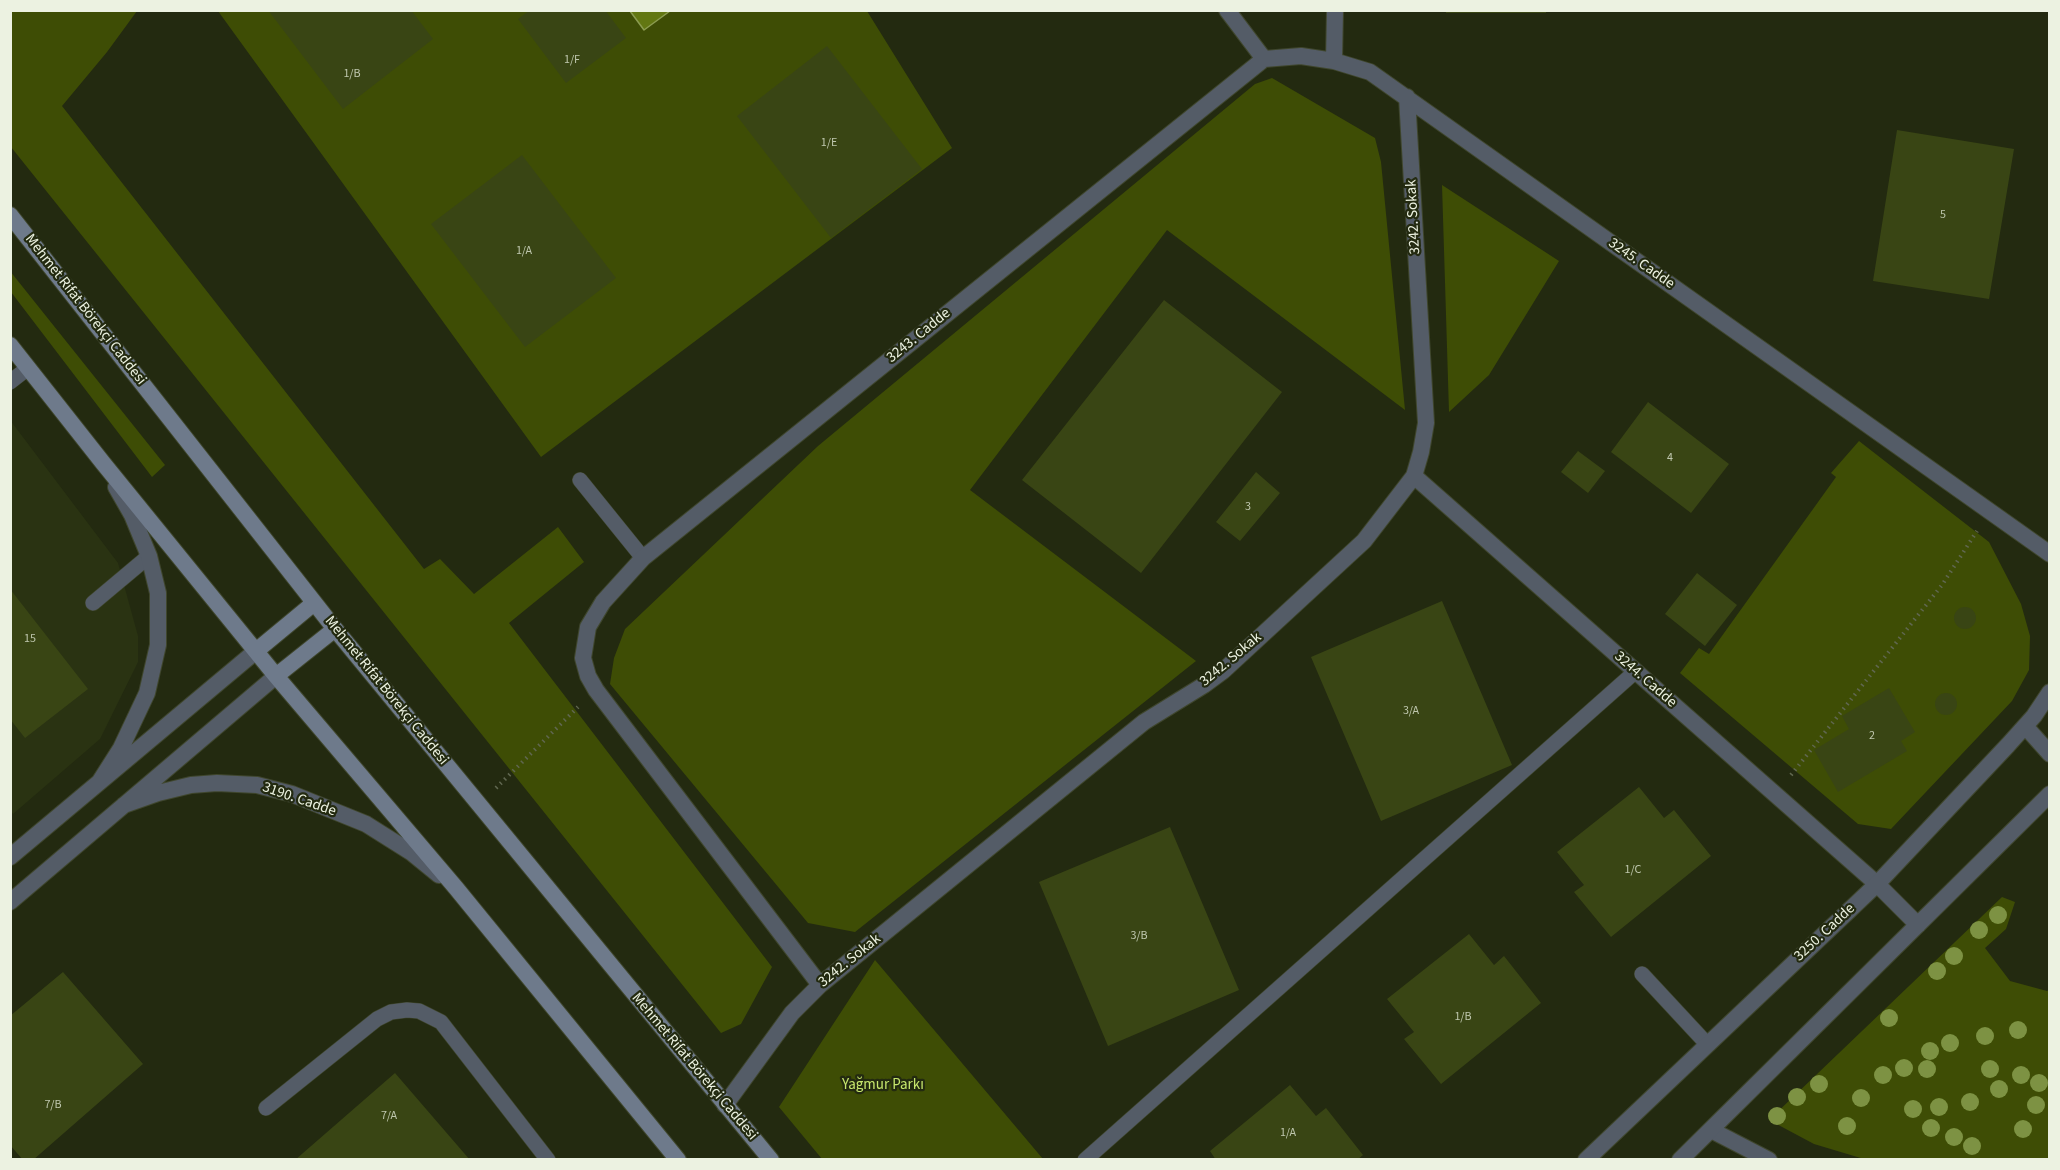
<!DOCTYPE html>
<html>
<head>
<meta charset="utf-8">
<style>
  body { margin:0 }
  #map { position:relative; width:2060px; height:1170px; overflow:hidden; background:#232a10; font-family:"Source Sans 3",sans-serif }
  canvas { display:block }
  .frame { position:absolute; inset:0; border:12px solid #ecf2e1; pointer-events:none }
</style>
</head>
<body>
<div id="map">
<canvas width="2060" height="1170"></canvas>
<div class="frame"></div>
</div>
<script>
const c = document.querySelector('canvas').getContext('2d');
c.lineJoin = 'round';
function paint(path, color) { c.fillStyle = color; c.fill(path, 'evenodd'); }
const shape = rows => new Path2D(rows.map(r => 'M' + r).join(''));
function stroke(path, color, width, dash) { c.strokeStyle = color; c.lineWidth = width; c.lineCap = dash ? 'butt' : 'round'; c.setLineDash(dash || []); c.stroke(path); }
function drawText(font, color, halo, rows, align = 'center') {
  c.font = font + ' "Source Sans 3",sans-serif'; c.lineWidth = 4.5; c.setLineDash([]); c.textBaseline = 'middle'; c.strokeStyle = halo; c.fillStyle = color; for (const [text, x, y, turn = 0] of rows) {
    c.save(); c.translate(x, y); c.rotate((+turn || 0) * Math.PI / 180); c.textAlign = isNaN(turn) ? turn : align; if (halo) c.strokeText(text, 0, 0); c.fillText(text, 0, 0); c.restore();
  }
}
paint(shape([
  [10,420,118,563,138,636,138,662,100,739,13,814,10,810]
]), '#2a3312');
paint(shape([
  [11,10,137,11,107,52,62,106,424,569,440,559,474,594,558,527,584,562,509,623,772,967,741,1024,721,1033,11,147],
  [218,11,867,11,952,148,541,457],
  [1272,78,1375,138,1381,162,1405,410,1167,230,970,490,1196,661,855,932,808,923,610,684,614,658,625,629,818,446,1255,84],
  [1442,185,1559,261,1489,375,1449,412],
  [10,271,165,465,152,477,11,292],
  [1859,441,1989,542,2021,604,2030,636,2029,670,2012,701,1891,829,1858,824,1680,673,1699,648,1709,654,1836,477,1831,473],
  [2002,897,2015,902,2006,929,1985,948,2010,981,2047,991,2049,990,2049,1159,1864,1159,1814,1144,1769,1120],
  [875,960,1043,1159,822,1159,779,1107]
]), '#3e4d05');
const water = shape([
  [630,11,670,11,644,30,630,11]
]);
paint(water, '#627712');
stroke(water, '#8b9c50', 1.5);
paint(shape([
  [268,10,411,10,433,39,343,109],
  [530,10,605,10,626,38,566,83,518,19],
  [1446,10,1546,10,1546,13,1446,13],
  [827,46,922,169,831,238,737,116],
  [1897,130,2014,149,1989,299,1873,281],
  [522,155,616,278,525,347,431,224],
  [1164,300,1282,392,1141,573,1022,480],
  [1648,402,1729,464,1691,513,1611,452],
  [1578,451,1605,471,1588,493,1561,472],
  [1256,472,1280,493,1240,541,1216,522],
  [1697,573,1737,605,1705,646,1665,614],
  [10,589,88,689,25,738,10,719],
  [1442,601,1512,765,1381,821,1311,657],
  '1954 618a11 11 0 1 1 22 0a11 11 0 1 1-22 0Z',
  [1889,688,1915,732,1901,741,1907,751,1838,792,1814,750,1849,729,1842,716],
  '1935 704a11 11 0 1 1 22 0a11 11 0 1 1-22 0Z',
  [1639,787,1664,818,1674,810,1711,856,1611,937,1574,892,1584,885,1557,852],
  [1170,827,1239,990,1108,1046,1039,882],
  [1469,934,1494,965,1504,956,1541,1003,1441,1084,1404,1039,1414,1032,1387,999],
  [63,972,143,1064,33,1160,23,1160,10,1145,10,1016],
  [395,1073,470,1160,295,1160],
  [1290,1085,1316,1116,1326,1108,1363,1155,1357,1160,1216,1160,1210,1151]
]), '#394514');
const service = shape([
  [10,382,28,368],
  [580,480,643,558],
  [93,603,149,556],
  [1642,974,1707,1044],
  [266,1108,377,1019,391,1012,407,1010,419,1011,441,1022,548,1160],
  [1085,1160,1636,671]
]);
const minor = shape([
  [1227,10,1264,59,1301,56,1334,61,1370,72,2050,554],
  [1334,61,1335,10],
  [1414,476,1877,884],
  [100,781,121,748,147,693,158,645,158,593,149,556,132,515,116,487],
  [124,805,158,793,191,785,217,783,257,785,292,794,366,824,412,853,439,875],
  [10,857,256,651],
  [10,902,276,676],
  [820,985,596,690,588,676,583,658,588,627,603,602,643,558,1264,59],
  [725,1105,792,1013,820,985,1144,722,1204,685,1223,671,1364,541,1414,476,1421,452,1426,423,1407,97],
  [1711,1130,1769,1160]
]);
const tertiary = shape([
  [2025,726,2050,754],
  [1877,884,1918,925],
  [1586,1160,1877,884,2008,745,2034,716,2050,692],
  [1680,1160,2050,794]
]);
const secondary = shape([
  [10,215,335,629,771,1160],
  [10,345,103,463,276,676,456,888,678,1160],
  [256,651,314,603],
  [276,676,335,629]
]);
stroke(service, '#3f462d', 16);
stroke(minor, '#3f462d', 18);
stroke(tertiary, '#3f462d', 18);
stroke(secondary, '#3f462d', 18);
stroke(shape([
  [1791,775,1942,585,1977,531],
  [496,788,578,707]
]), '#606750', 4, [1.5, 4.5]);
stroke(service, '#545c67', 15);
stroke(minor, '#545c67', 16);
stroke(tertiary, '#545c67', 16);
stroke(secondary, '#6e7a8b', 16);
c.fillStyle = '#7d9243';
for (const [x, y] of [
  [1998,915],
  [1979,930],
  [1954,956],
  [1937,971],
  [1889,1018],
  [2018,1030],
  [1985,1036],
  [1950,1043],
  [1930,1051],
  [1904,1068],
  [1927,1069],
  [1990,1069],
  [1883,1075],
  [2021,1075],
  [2039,1083],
  [1819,1084],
  [1999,1089],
  [1797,1097],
  [1861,1098],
  [1970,1102],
  [2036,1105],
  [1939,1107],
  [1913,1109],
  [1777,1116],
  [1847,1126],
  [1931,1128],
  [2023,1129],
  [1954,1137],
  [1972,1146]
]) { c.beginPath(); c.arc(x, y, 9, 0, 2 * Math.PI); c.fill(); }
drawText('12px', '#bfc7ae', null, [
  ["1/F",572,60],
  ["1/B",352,74],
  ["1/E",829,143],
  ["5",1943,215],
  ["1/A",524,251],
  ["4",1670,458],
  ["3",1248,507],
  ["15",30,639],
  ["3/A",1411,711],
  ["2",1872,736],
  ["1/C",1633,870],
  ["3/B",1139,936],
  ["1/B",1463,1017],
  ["7/B",53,1105],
  ["7/A",389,1116],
  ["1/A",1288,1133]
]);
drawText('15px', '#ecf2e1', '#232a10', [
  ["3242. Sokak",1414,217,-93],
  ["3245. Cadde",1641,264,35],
  ["Mehmet Rifat Börekçi Caddesi",85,310,52],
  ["3243. Cadde",919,336,-39],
  ["3242. Sokak",1231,660,-40],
  ["3244. Cadde",1645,680,41],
  ["Mehmet Rifat Börekçi Caddesi",386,691,51],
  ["3190. Cadde",299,800,19],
  ["3250. Cadde",1825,933,-43],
  ["3242. Sokak",850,961,-39],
  ["Mehmet Rifat Börekçi Caddesi",694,1067,50]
]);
drawText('15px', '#c7e76d', '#232a10', [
  ["Yağmur Parkı",883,1086]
]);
</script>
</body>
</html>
